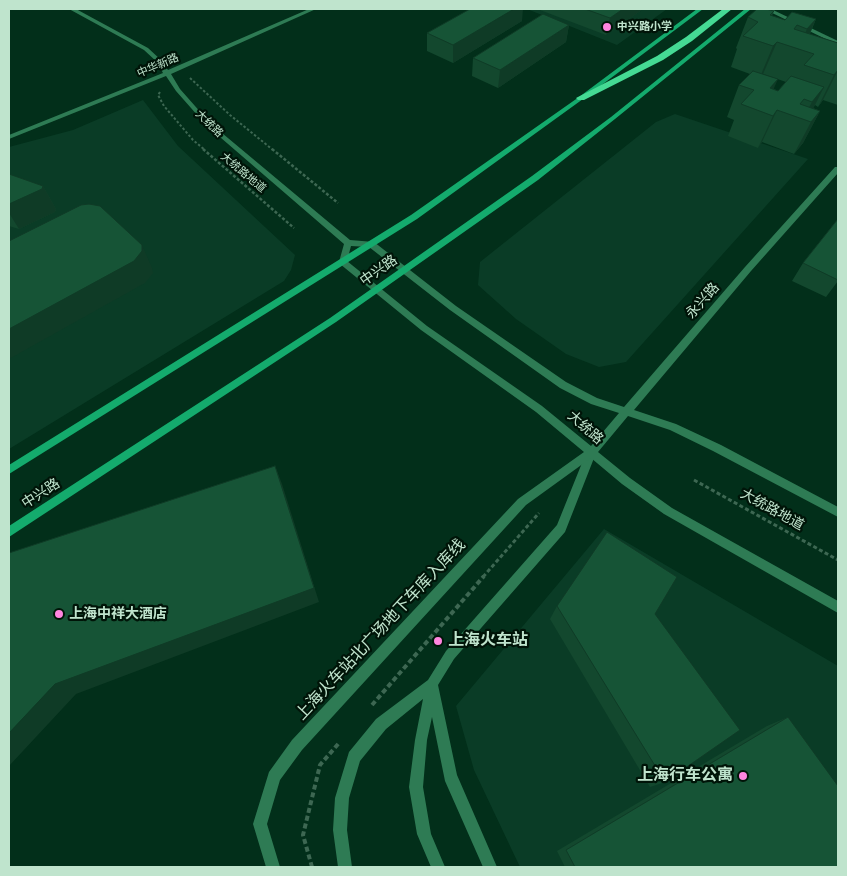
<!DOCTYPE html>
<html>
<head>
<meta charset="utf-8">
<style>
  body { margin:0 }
  #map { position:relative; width:847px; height:876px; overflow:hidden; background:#022f1a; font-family:Signika,sans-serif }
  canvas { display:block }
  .frame { position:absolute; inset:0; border:10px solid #bfe4cd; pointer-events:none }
</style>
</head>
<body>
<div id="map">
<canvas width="847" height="876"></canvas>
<div class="frame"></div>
</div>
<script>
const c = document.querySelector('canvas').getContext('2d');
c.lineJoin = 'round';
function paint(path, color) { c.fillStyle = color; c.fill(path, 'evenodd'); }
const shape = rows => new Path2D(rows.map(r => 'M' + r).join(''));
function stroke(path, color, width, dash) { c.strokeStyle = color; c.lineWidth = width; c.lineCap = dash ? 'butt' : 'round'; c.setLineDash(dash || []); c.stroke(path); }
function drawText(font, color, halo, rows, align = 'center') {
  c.font = font + ' Signika,"Noto Sans SC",sans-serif'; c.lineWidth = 4.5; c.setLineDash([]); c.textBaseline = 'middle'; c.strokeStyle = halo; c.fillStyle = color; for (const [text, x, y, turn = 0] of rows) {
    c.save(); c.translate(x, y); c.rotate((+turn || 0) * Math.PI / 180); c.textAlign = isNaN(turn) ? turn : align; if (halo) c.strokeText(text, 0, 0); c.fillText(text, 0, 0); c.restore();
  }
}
paint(shape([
  [527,9,667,9,617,45],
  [143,100,178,146,295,255,291,270,284,281,9,449,9,147,73,130],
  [675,114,808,159,626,362,599,367,566,354,516,319,478,285,480,262,656,122],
  [604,529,838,666,838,867,520,867,474,770,456,706]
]), '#0a3c26');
stroke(shape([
  [190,78,230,115,273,150],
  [160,92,158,95,164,106,193,140,205,150]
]), '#3d6752', 2, [2.5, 2]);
stroke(shape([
  [203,149,294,228],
  [272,149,338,203]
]), '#3d6752', 2.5, [3, 2]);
stroke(shape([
  [694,480,838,560],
  [483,577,539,513]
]), '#3d6752', 3, [4, 2.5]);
stroke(shape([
  [372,705,484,576],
  [312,867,303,835,320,765,339,743]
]), '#3d6752', 4, [5, 3]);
paint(shape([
  [591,449,595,450,596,453,565,532,454,659,438,685,457,775,497,867,483,867,445,781,432,717,427,740,423,787,431,834,445,867,431,867,417,834,409,787,415,740,423,699,386,729,360,761,349,798,347,830,352,867,338,867,333,830,335,798,349,752,376,719,428,680,446,651,557,525,586,453,587,450,591,449]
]), '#2e7b54');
paint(shape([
  [764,9,771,9,838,41,838,45,764,9]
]), '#2e7b54');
paint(shape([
  [69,9,76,9,148,48,161,60,168,70,309,9,316,9,171,74,180,89,210,123,350,240,374,242,456,306,566,382,597,398,624,407,745,267,835,167,838,167,838,173,751,271,634,410,676,424,721,445,838,507,838,517,713,451,670,430,628,416,598,452,630,478,672,508,838,601,838,613,664,514,622,484,591,458,526,505,302,750,280,780,267,824,280,867,266,867,253,824,269,772,292,740,518,499,584,452,536,412,421,330,340,264,339,262,344,244,206,125,176,91,166,76,9,139,9,135,163,73,157,62,144,50,69,9],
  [351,246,369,247,450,310,560,388,591,404,619,413,591,446,542,406,427,326,347,261,351,246]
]), '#2e7b54');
paint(shape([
  [697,9,703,9,583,99,417,219,9,474,9,465,411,215,579,97,697,9],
  [745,9,751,9,615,119,538,180,336,322,9,537,9,526,330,318,532,176,611,117,745,9]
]), '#14ab6d');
paint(shape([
  [723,9,732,9,692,41,663,60,584,100,578,100,576,98,657,56,686,37,723,9]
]), '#45da94');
paint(shape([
  [540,9,643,9,606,35,540,10],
  [774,11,772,16,785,20,816,19,810,34,838,43,838,105,823,100,818,107,815,105,813,108,820,111,803,143,794,154,762,142,758,148,728,136,734,120,727,117,739,85,750,74,731,67,737,49,736,48,748,17],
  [763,74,786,82,778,91,774,89],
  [522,21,453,63,427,51,427,33],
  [569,25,566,42,498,88,472,76,473,58],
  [9,174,43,186,56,209,55,212,19,229,9,226],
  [838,219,838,281,826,297,792,281,803,263],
  [557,606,655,614,665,782,650,787,550,619],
  [788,717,838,867,565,867,557,851,767,726]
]), '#13482e');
paint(shape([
  [514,9,523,9,522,21,453,63,453,45],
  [623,9,643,9,606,35,610,18],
  [816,19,802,50,798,49,807,29],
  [569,25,566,42,498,88,500,70],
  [777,42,763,74,760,77,773,46],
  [838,70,823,100,818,107,834,75],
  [778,79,764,111,770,88],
  [824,87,808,119,803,119,812,102],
  [777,110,762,142,758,148,773,116],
  [820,111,803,143,794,154,811,122],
  [43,186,56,209,55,212,19,229,9,213,9,204],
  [142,245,152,268,153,273,145,283,9,359,9,329],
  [275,466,282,484,319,602,76,694,9,766,9,733,55,684]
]), '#0f3b26');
const building = shape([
  [470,9,514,9,453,45,427,33,470,9],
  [585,9,623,9,610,18,585,9],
  [757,9,766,9,774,11,770,15,785,20,792,12,816,19,807,29,797,25,794,29,838,43,838,70,834,75,804,65,814,54,777,42,773,46,743,36,758,22,748,17,757,9],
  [543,14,569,25,500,70,473,58,543,14],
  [753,71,778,79,770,88,778,91,791,76,824,87,812,102,804,99,800,104,820,111,811,122,777,110,773,116,741,104,754,90,739,85,753,71],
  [9,174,43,186,42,189,9,204,9,174],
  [89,204,100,206,142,245,142,251,134,261,9,329,9,241,81,205,89,204],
  [838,219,838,280,803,263,838,219],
  [275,466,314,588,55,684,9,733,9,553,275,466],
  [607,532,677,577,655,614,740,730,665,782,557,606,607,532],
  [788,717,838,786,838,867,575,867,566,850,788,717]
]);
paint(building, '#165436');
stroke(building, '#0f3b26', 1);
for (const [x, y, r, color] of [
  [607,27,5,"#ff85df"],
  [59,614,5,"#ff85df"],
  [438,641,5,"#ff85df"],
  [743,776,5,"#ff85df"]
]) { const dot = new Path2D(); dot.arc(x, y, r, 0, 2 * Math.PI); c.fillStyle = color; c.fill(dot); stroke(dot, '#001408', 2); }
drawText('bold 11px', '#bfe4cd', '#001408', [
  ["中兴路小学",617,27]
], 'left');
drawText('11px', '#bfe4cd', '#001408', [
  ["中华新路",158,66,-23],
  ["大统路",209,124,44],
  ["大统路地道",243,173,40]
]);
drawText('14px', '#bfe4cd', '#001408', [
  ["中兴路",379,271,-35],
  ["永兴路",703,301,-49],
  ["大统路",585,428,41],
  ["中兴路",41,494,-33],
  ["大统路地道",772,510,29]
]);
drawText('bold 14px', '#bfe4cd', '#001408', [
  ["上海中祥大酒店",69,614]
], 'left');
drawText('16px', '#bfe4cd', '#001408', [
  ["上海火车站北广场地下车库入库线",381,630,-47]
]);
drawText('bold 16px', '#bfe4cd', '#001408', [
  ["上海火车站",448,641],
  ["上海行车公寓",733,776,"right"]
], 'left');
</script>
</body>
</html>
